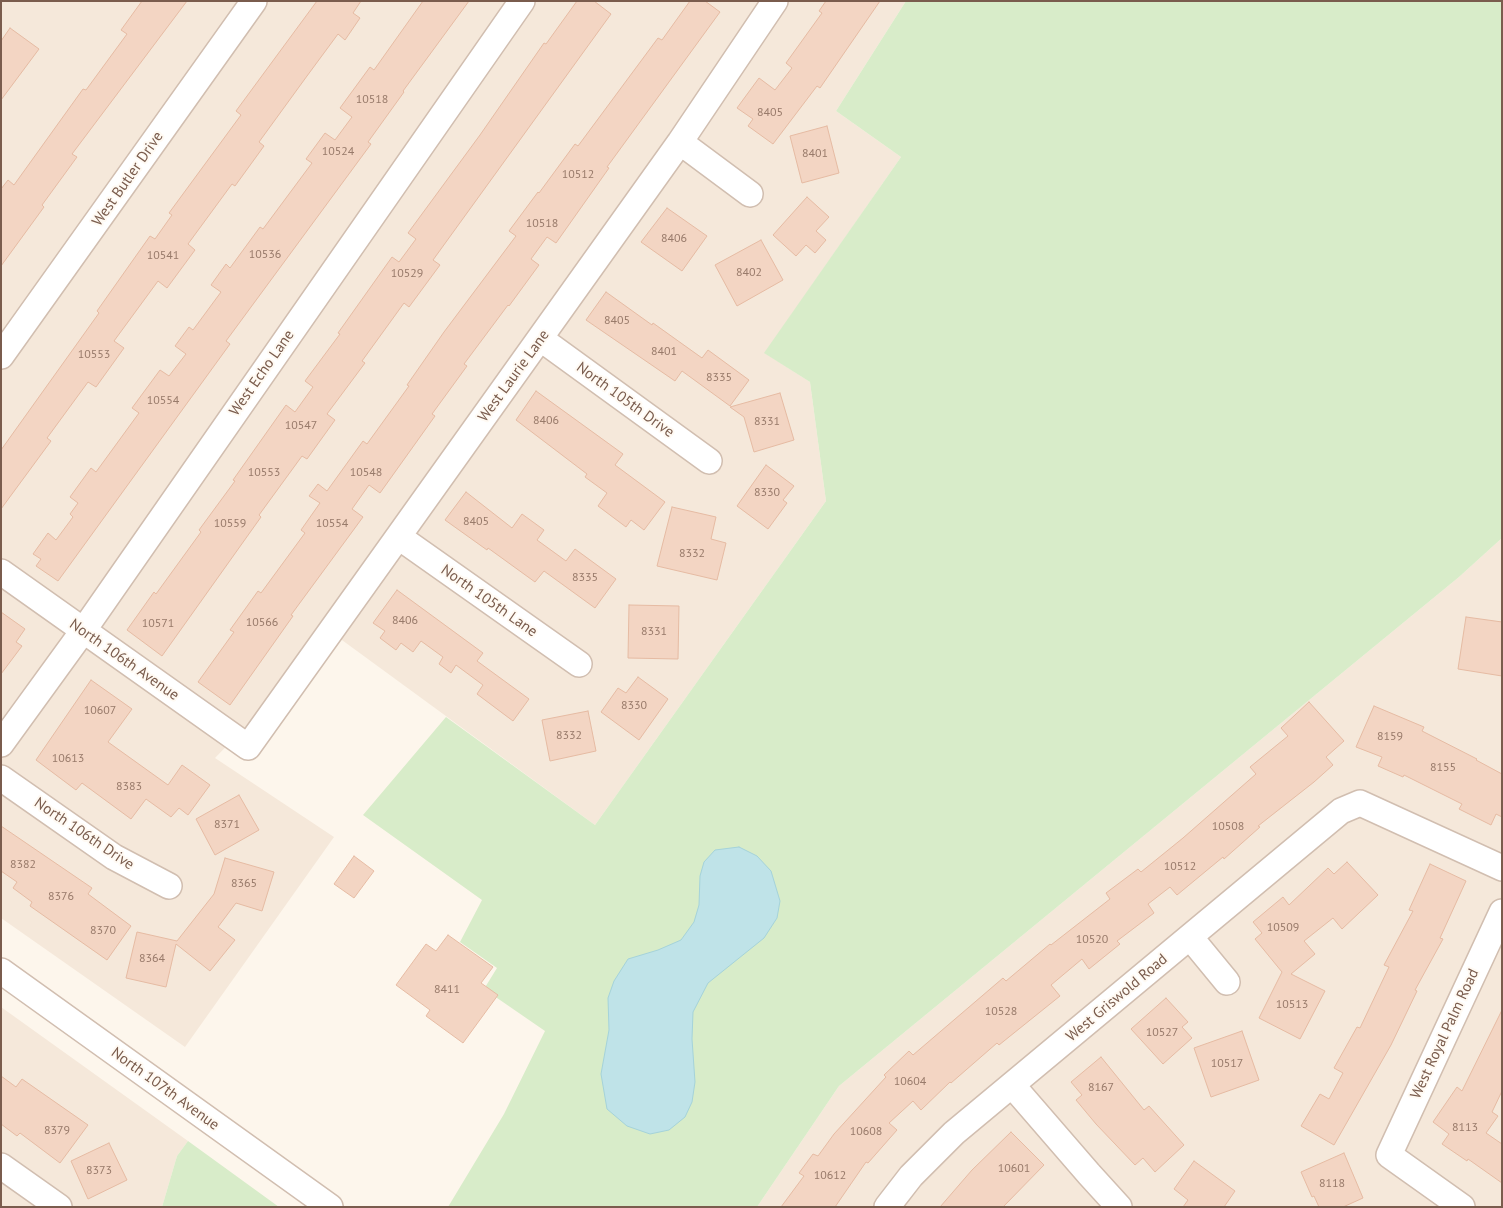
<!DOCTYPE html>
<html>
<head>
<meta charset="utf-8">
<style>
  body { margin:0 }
  #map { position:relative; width:1503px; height:1208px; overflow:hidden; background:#fdf6ec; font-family:"PT Sans",sans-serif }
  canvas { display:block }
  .frame { position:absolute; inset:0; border:2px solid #7a5c4d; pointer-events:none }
</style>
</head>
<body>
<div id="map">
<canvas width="1503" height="1208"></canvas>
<div class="frame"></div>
</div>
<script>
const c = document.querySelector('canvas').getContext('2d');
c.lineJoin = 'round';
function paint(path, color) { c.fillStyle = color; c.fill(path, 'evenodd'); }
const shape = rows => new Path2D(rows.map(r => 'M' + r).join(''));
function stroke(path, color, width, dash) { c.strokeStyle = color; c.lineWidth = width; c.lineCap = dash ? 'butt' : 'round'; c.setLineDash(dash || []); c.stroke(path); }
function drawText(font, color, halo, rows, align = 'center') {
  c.font = font + ' "PT Sans",sans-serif'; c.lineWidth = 4; c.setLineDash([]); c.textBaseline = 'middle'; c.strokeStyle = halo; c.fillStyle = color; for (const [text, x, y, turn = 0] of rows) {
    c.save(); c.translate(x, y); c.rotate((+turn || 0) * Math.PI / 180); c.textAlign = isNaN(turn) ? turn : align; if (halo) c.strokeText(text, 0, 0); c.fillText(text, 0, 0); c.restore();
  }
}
paint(shape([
  [1,1,906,1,836,111,901,157,765,353,810,382,826,501,595,825,320,624,253,719,215,758,334,837,185,1047,1,918],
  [1502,538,1502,1207,757,1207,839,1086,1459,577],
  [1,1007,188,1141,177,1156,162,1207,1,1207]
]), '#f5e8da');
paint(shape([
  [906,1,1502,1,1502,538,1459,577,839,1086,757,1207,448,1207,504,1114,545,1031,484,989,497,968,460,942,482,900,363,815,446,717,595,825,826,501,810,382,764,353,901,157,836,111],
  [188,1141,279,1207,162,1207,177,1156]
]), '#d8ecc9');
const water = shape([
  [739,847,757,856,771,871,780,901,777,918,764,938,708,983,693,1012,692,1039,695,1082,692,1102,685,1117,669,1130,650,1134,627,1126,607,1109,601,1074,609,1030,608,998,614,981,628,959,658,950,681,940,694,922,699,905,700,876,704,862,715,850,739,847]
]);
paint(water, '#bfe3e8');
stroke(water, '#a5d3da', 1);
const building = shape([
  [142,1,187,1,72,154,77,157,42,205,44,207,1,266,1,189,8,180,14,185,83,89,86,90,127,34,121,30,142,1],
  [317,1,361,1,353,13,360,18,345,40,338,34,307,76,259,142,264,146,235,186,232,184,188,244,195,250,167,288,158,281,114,341,124,348,96,387,88,382,47,438,51,441,1,509,1,450,99,313,97,311,150,236,155,239,172,215,169,213,241,115,236,111,317,1],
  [423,1,469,1,403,91,404,92,368,142,371,144,226,341,230,344,58,581,36,566,41,559,33,554,48,533,56,540,73,517,70,514,78,503,70,497,91,468,96,472,139,413,132,408,160,370,169,376,186,354,175,346,189,327,193,330,221,292,211,285,226,264,230,268,260,227,263,229,312,163,306,159,325,133,335,140,352,117,340,108,370,67,374,70,423,1],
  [577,1,594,1,611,14,433,260,440,265,409,307,404,303,362,361,365,363,327,414,335,420,307,459,302,456,259,515,261,517,162,656,127,630,154,592,156,594,201,532,199,530,235,481,233,480,286,405,295,412,313,387,305,381,340,334,338,333,392,257,399,262,416,239,408,233,480,135,544,43,546,44,577,1],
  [690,1,705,1,720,12,607,167,609,168,556,243,547,237,531,259,539,265,509,306,508,305,464,364,467,366,432,414,435,416,380,493,369,485,352,509,363,517,291,615,293,616,230,705,198,682,234,632,230,630,258,591,261,593,305,533,301,530,320,503,309,496,318,484,327,491,363,441,367,444,409,386,407,385,444,332,516,236,509,231,538,192,539,193,575,144,578,146,658,38,662,40,690,1],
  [826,1,880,1,820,88,817,86,773,144,748,126,753,119,737,108,759,78,775,90,792,68,786,63,822,13,819,11,826,1],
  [10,28,39,49,1,100,1,41,10,28],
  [827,126,839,173,802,183,790,136,827,126],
  [807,197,829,217,816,231,826,240,815,253,806,245,796,256,773,235,807,197],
  [667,208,707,236,682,271,641,242,667,208],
  [761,240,783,280,737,306,715,265,761,240],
  [606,292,652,325,653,323,702,358,708,350,749,380,730,406,682,371,675,381,586,320,606,292],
  [536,391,623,454,615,465,665,502,644,530,631,520,626,527,598,506,607,493,585,477,587,474,516,420,536,391],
  [780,393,794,440,754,452,744,417,730,407,780,393],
  [766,465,794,486,783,500,787,503,768,529,737,506,766,465],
  [466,492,512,528,522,514,544,530,537,540,566,561,575,549,616,579,595,608,544,571,535,582,488,548,487,550,445,520,466,492],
  [672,507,716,517,711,539,726,543,717,580,657,566,672,507],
  [397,590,483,653,477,661,529,699,513,721,477,694,483,685,456,665,451,673,439,664,443,657,421,641,413,652,401,643,396,650,380,638,385,631,373,623,397,590],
  [629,605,679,606,678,659,628,658,629,605],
  [1,612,25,629,16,642,22,646,1,674,1,612],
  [1466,617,1502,622,1502,676,1458,669,1466,617],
  [638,677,668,699,639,740,601,712,618,688,626,693,638,677],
  [91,680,132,709,108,742,168,785,182,765,210,785,188,815,179,808,171,817,146,799,131,819,82,783,76,790,36,760,91,680],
  [1309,702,1344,741,1326,757,1333,765,1314,782,1258,826,1260,827,1224,859,1223,857,1177,895,1170,887,1148,904,1154,913,1117,941,1120,944,1089,969,1082,959,1051,985,1060,996,999,1045,997,1043,951,1083,950,1082,921,1110,913,1101,889,1123,897,1130,868,1163,866,1162,835,1207,781,1207,804,1176,799,1173,813,1154,818,1156,834,1134,886,1077,884,1075,909,1051,913,1055,1003,978,1006,981,1050,944,1051,945,1110,899,1106,893,1138,869,1141,872,1183,838,1256,774,1250,767,1288,736,1281,728,1309,702],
  [1374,706,1424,727,1422,731,1477,759,1476,760,1502,774,1502,817,1496,814,1491,825,1459,809,1462,804,1404,775,1403,777,1378,766,1382,757,1356,747,1374,706],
  [588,711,596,751,550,761,542,720,588,711],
  [239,795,259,830,215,855,196,819,239,795],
  [1,826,92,888,88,894,131,926,107,960,30,906,32,902,13,888,17,882,1,871,1,826],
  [354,856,374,871,354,898,334,884,354,856],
  [225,858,274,872,262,911,236,903,218,927,235,940,210,971,176,944,166,987,126,978,137,932,177,941,214,894,225,858],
  [1347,862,1378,895,1342,929,1333,918,1304,941,1315,954,1291,974,1325,991,1300,1039,1259,1018,1282,972,1255,939,1262,933,1253,922,1283,897,1289,905,1328,868,1334,874,1347,862],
  [1430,864,1466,881,1440,938,1443,939,1415,990,1417,991,1391,1045,1334,1145,1301,1126,1320,1094,1329,1099,1343,1073,1334,1068,1357,1027,1360,1028,1389,967,1384,965,1413,911,1409,910,1430,864],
  [448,935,493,967,481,983,498,995,463,1043,426,1016,430,1010,396,985,426,944,436,951,448,935],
  [1166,998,1188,1022,1182,1027,1192,1038,1163,1064,1131,1029,1166,998],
  [1502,1010,1502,1091,1492,1112,1498,1116,1486,1133,1502,1144,1502,1183,1468,1159,1467,1161,1442,1144,1449,1134,1433,1122,1457,1087,1462,1091,1502,1010],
  [1242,1031,1259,1080,1211,1097,1194,1048,1242,1031],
  [1101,1057,1144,1110,1149,1106,1184,1145,1155,1172,1143,1158,1135,1165,1096,1124,1076,1100,1082,1095,1071,1082,1101,1057],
  [1,1076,16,1087,22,1079,88,1125,60,1163,20,1133,17,1136,1,1124,1,1076],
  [1011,1132,1044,1165,1003,1207,940,1207,972,1170,1011,1132],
  [109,1143,127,1180,88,1199,71,1161,109,1143],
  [1344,1153,1363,1198,1343,1207,1319,1207,1314,1196,1312,1197,1301,1172,1344,1153],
  [1194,1161,1235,1191,1224,1207,1183,1207,1188,1200,1174,1189,1194,1161]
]);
paint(building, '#f3d5c3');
stroke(building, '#e6bba3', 1);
const minor = shape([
  [680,142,750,194],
  [541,339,709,461],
  [1,356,254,1],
  [399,537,579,664],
  [1,572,248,747,680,142,775,1],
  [1,744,83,631,522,1],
  [1,778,114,857,169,886],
  [1190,937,1227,982],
  [1,971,330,1207],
  [1012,1085,1089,1174,1119,1207],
  [1,1166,59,1207],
  [887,1207,911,1176,954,1133,1341,811,1360,803,1502,868],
  [1462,1207,1389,1155,1502,912]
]);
stroke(minor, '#d1beb0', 28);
stroke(minor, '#fff', 25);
drawText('12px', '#987a6a', null, [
  ["10518",372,100],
  ["8405",770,113],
  ["10524",338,152],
  ["8401",815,154],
  ["10512",578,175],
  ["10518",542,224],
  ["8406",674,239],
  ["10536",265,255],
  ["10541",163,256],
  ["8402",749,273],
  ["10529",407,274],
  ["8405",617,321],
  ["8401",664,352],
  ["10553",94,355],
  ["8335",719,378],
  ["10554",163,401],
  ["8406",546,421],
  ["8331",767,422],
  ["10547",301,426],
  ["10553",264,473],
  ["10548",366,473],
  ["8330",767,493],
  ["8405",476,522],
  ["10559",230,524],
  ["10554",332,524],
  ["8332",692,554],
  ["8335",585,578],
  ["8406",405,621],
  ["10566",262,623],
  ["10571",158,624],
  ["8331",654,632],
  ["8330",634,706],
  ["10607",100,711],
  ["8332",569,736],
  ["8159",1390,737],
  ["10613",68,759],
  ["8155",1443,768],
  ["8383",129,787],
  ["8371",227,825],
  ["10508",1228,827],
  ["8382",23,865],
  ["10512",1180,867],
  ["8365",244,884],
  ["8376",61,897],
  ["10509",1283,928],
  ["8370",103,931],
  ["10520",1092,940],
  ["8364",152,959],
  ["8411",447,990],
  ["10513",1292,1005],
  ["10528",1001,1012],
  ["10527",1162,1033],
  ["10517",1227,1064],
  ["10604",910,1082],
  ["8167",1101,1088],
  ["8113",1465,1128],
  ["8379",57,1131],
  ["10608",866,1132],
  ["10601",1014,1169],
  ["8373",99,1171],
  ["10612",830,1176],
  ["8118",1332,1184]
]);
drawText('15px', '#7a5c4d', '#fffaf3', [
  ["West Butler Drive",128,179,-55],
  ["West Echo Lane",262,373,-55],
  ["West Laurie Lane",514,376,-54],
  ["North 105th Drive",625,400,36],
  ["North 105th Lane",489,601,35],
  ["North 106th Avenue",124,660,35],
  ["North 106th Drive",84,834,34],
  ["West Griswold Road",1117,998,-40],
  ["West Royal Palm Road",1445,1034,-65],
  ["North 107th Avenue",165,1089,36]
]);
</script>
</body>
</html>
